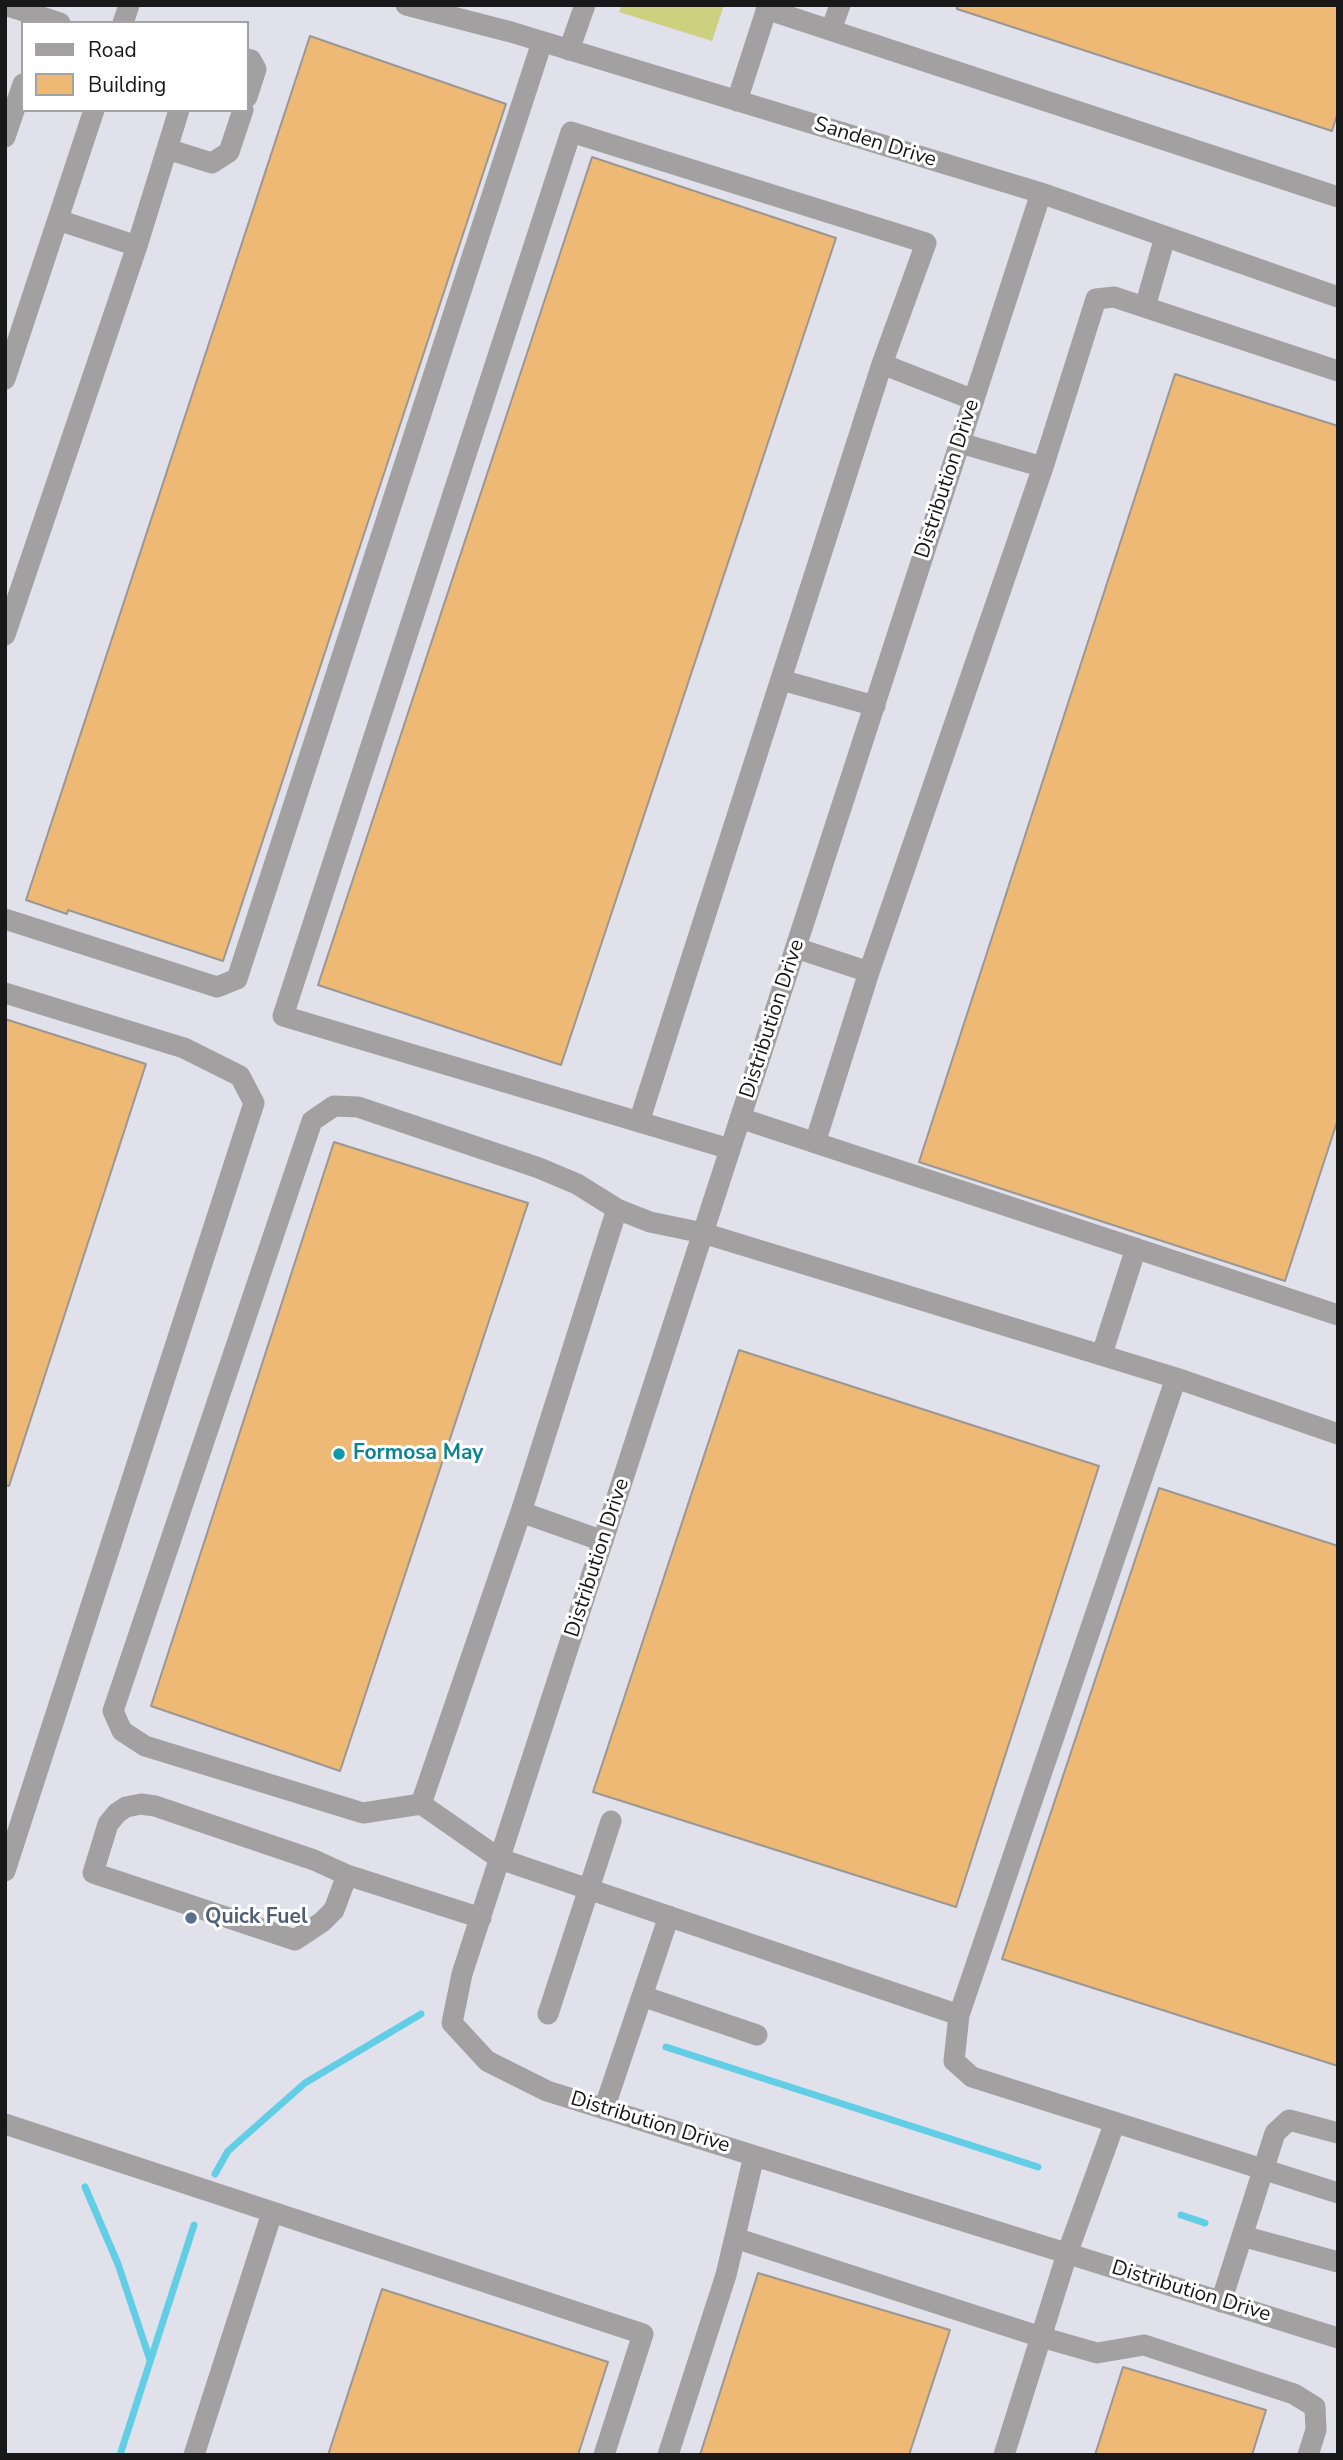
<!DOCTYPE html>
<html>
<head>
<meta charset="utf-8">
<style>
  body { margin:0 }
  #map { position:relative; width:1343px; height:2460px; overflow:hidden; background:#eaeaed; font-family:"Nunito Sans",sans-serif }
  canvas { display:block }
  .frame { position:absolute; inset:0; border:7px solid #181819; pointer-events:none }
  .legend { position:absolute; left:21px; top:21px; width:228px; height:91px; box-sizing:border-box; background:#fff; border:2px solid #a3a3a3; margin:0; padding:9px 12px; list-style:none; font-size:21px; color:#181819 }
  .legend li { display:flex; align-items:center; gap:14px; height:35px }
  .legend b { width:35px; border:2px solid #a3a3a3 }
</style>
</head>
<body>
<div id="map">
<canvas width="1343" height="2460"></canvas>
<div class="frame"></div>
<ul class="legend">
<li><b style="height:9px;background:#a2a0a0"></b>Road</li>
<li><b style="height:19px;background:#edb975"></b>Building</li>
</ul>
</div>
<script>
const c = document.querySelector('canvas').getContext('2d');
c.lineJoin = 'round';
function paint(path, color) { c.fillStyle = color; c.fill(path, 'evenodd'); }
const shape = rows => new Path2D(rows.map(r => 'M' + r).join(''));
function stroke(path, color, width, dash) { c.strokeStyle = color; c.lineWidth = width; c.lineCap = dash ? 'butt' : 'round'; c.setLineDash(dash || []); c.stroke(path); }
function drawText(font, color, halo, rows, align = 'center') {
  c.font = font + ' "Nunito Sans",sans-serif'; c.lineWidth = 6; c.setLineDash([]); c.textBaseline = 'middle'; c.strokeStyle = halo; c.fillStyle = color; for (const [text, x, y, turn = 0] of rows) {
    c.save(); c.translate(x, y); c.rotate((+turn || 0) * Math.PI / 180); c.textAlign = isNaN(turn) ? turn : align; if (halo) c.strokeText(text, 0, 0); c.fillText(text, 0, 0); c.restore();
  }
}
paint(shape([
  [5,5,1338,5,1338,2455,5,2455],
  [23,23,247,23,247,110,23,110]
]), '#e1e1ec');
paint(shape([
  [622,5,724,5,712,41,619,12]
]), '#ccd07f');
stroke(shape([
  [666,2047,1038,2167],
  [215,2174,228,2151,305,2083,421,2014],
  [85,2187,118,2264,150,2360],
  [1181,2215,1205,2223],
  [120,2455,194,2225]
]), '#61cee5', 7);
const building = shape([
  [957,5,1338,5,1338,112,1332,131,957,9,957,5],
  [310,36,506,104,223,961,68,910,67,914,26,900,310,36],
  [592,157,836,238,561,1065,318,985,592,157],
  [1175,374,1338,426,1338,1119,1285,1281,919,1162,1175,374],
  [5,1019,146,1064,9,1486,5,1485,5,1019],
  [334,1142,528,1203,340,1771,151,1706,334,1142],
  [739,1350,1099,1466,956,1907,593,1792,739,1350],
  [1159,1488,1338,1546,1338,2066,1002,1959,1159,1488],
  [758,2273,950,2330,909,2455,700,2455,758,2273],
  [382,2289,608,2362,578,2455,328,2455,382,2289],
  [1123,2367,1266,2410,1252,2455,1095,2455,1123,2367]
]);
paint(building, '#edb975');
stroke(building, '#9a9795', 2);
stroke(shape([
  [5,5,60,23],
  [406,5,511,32,1041,193,1338,297],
  [766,9,1338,197],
  [123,23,129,5],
  [831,30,840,5],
  [569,50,585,5],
  [247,59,251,60,256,69,247,97],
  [737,101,768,5],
  [5,137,23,84],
  [167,149,212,163,229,152,243,110],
  [1041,193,462,1974,452,2023,487,2061,547,2091,1338,2338],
  [137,246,179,110],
  [1145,307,1165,237],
  [5,379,94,110],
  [960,443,1043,467,1096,299,1114,297,1338,371],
  [5,635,137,246,58,220],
  [781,680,875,706],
  [5,919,217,987,237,979,542,42],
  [796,948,869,972,1043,467],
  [5,993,184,1048,240,1076,254,1103,5,1871],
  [740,1118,1338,1315],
  [639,1122,882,364],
  [815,1143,869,972],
  [730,1149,283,1016,571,132,926,243,882,364,974,400],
  [1102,1354,1136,1248],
  [1338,1434,1176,1378,959,2015,954,2061,972,2077,1338,2193],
  [521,1512,603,1541],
  [421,1804,521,1512,617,1209],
  [347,1875,334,1910,322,1922,295,1940,93,1873,108,1824,117,1813,126,1807,141,1804,155,1806,314,1860,347,1875,481,1918],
  [642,1996,757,2035],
  [548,2014,611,1821],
  [959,2015,500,1859,421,1804,363,1813,145,1746,122,1731,113,1711,312,1121,334,1106,358,1107,539,1168,577,1184,617,1209,650,1222,703,1233,1176,1378],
  [604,2109,669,1916],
  [5,2124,643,2334,604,2455],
  [1242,2236,1338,2262],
  [735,2238,1041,2337,1097,2353,1144,2345,1294,2394,1315,2407,1316,2430,1308,2455],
  [1221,2302,1275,2133,1289,2120,1338,2133],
  [194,2455,272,2213],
  [668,2455,726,2275,754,2156],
  [1004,2455,1067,2254,1115,2122]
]), '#a2a0a0', 21);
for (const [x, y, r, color] of [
  [339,1454,7,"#0f9aa8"],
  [191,1918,7,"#5c6f8a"]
]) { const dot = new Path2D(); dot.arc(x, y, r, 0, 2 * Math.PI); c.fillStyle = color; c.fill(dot); stroke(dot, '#fff', 2.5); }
drawText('21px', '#181819', '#fff', [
  ["Sanden Drive",875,143,17],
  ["Distribution Drive",948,479,-72],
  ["Distribution Drive",773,1019,-72],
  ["Distribution Drive",598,1558,-72],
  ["Distribution Drive",650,2123,17],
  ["Distribution Drive",1191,2292,17]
]);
drawText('bold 21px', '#0d838f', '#fff', [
  ["Formosa May",353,1454]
], 'left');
drawText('bold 21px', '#4e5e75', '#fff', [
  ["Quick Fuel",205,1918]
], 'left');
</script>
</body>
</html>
